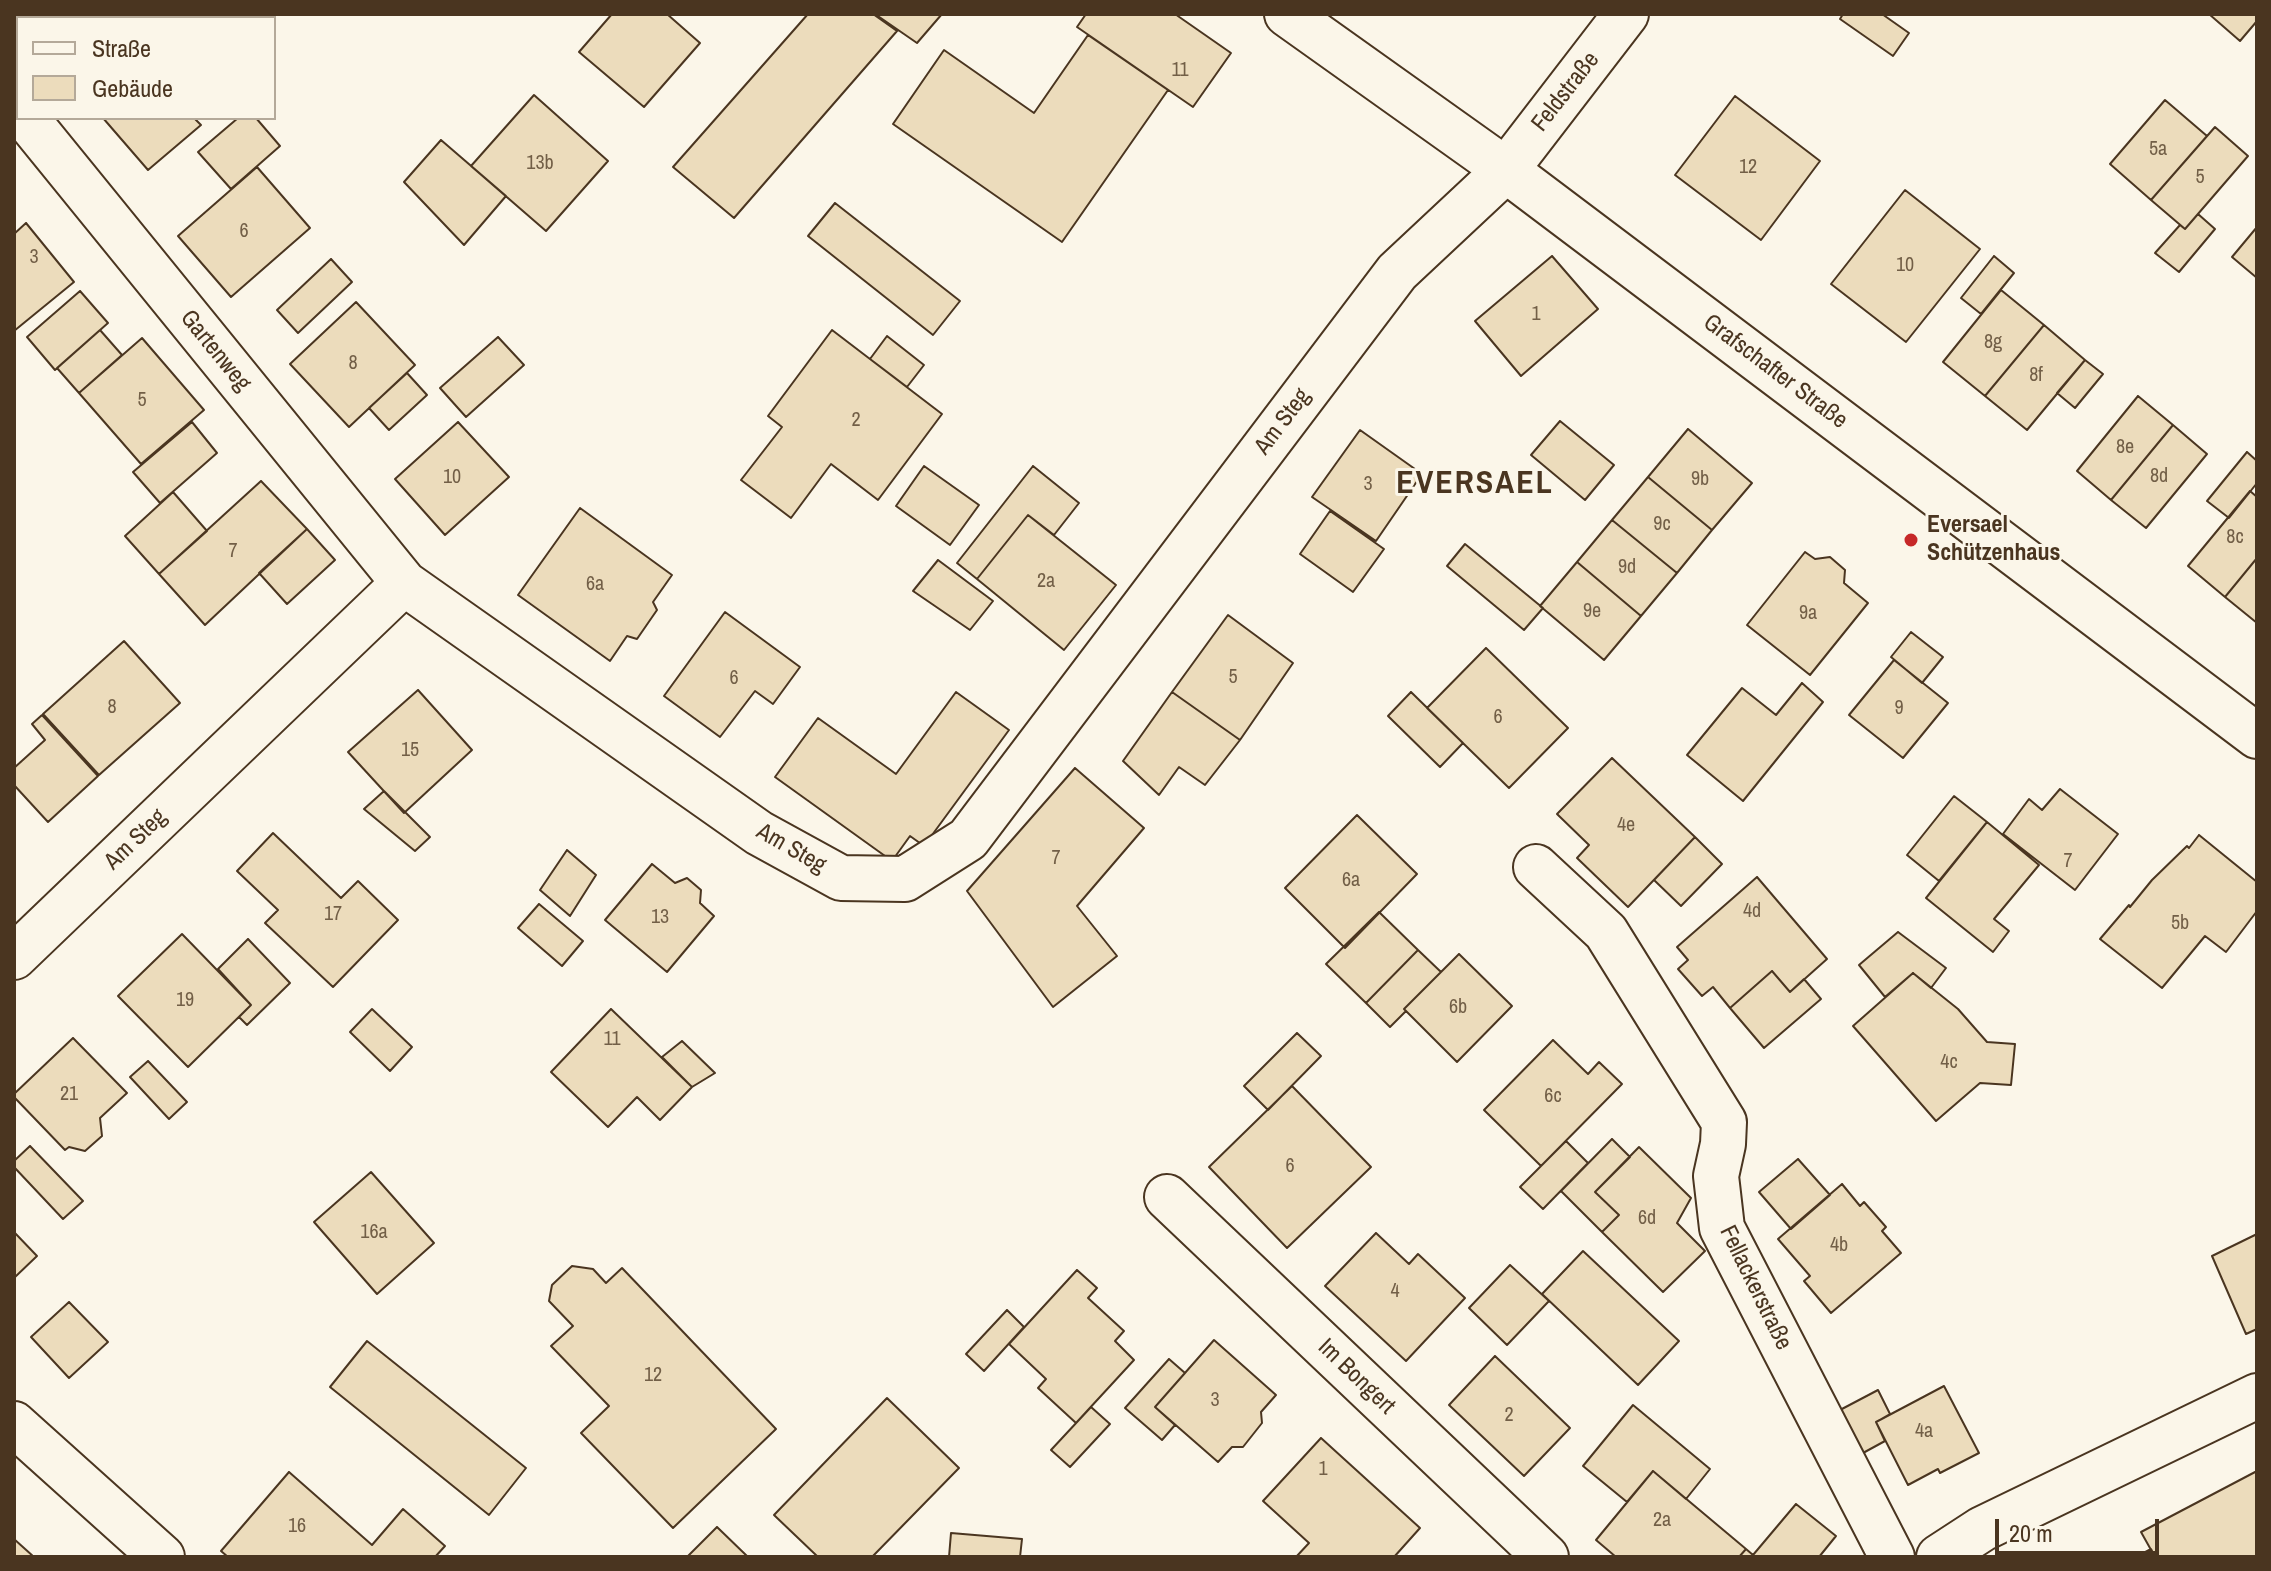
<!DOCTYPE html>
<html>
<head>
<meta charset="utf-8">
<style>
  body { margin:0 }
  #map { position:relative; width:2271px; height:1571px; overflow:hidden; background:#fbf6e9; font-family:"Archivo Narrow",sans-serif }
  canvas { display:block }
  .frame { position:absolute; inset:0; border:16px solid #4a3520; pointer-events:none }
  .legend { position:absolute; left:16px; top:16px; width:260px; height:104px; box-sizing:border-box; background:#fbf6e9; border:2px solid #b4a999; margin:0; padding:10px 14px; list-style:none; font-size:24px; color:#4a3520 }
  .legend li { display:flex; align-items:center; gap:16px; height:40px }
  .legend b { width:40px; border:2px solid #b4a999 }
  .scale { position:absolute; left:1995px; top:1519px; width:164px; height:36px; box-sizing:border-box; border:4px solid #4a3520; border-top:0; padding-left:10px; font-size:24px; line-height:28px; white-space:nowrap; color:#4a3520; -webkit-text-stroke:6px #fbf6e9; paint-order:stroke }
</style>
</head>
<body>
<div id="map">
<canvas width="2271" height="1571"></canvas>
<div class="frame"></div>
<ul class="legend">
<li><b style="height:10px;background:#fbf6e9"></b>Straße</li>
<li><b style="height:22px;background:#ecdcbc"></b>Gebäude</li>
</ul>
<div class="scale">20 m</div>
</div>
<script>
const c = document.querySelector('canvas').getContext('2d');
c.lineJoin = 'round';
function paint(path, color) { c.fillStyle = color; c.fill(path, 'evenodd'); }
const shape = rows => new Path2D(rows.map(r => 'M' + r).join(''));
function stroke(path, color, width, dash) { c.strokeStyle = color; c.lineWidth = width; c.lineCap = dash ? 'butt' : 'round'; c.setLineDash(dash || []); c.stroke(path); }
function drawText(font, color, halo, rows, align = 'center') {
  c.font = font + ' "Archivo Narrow",sans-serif'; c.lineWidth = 6; c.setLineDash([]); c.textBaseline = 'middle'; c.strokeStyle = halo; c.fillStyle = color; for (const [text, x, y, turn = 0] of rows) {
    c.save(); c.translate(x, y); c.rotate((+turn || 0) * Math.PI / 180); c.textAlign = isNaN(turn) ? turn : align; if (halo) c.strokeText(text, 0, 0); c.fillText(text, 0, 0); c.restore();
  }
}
const building = shape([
  [107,14,149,14,152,18,102,18,107,14],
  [612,14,667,14,700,43,644,107,579,52,612,14],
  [808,14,873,14,897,31,734,218,673,167,808,14],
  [875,14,942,14,917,43,875,14],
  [1086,14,1175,14,1231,53,1193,107,1077,27,1086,14],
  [1843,14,1882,14,1909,33,1893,56,1840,19,1843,14],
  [2209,14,2257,14,2257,21,2240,41,2209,14],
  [1088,35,1168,90,1062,242,893,124,944,50,1034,113,1088,35],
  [534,95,608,161,546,231,471,166,534,95],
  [1735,96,1820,161,1761,240,1675,175,1735,96],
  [2165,100,2207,136,2151,200,2110,164,2165,100],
  [103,118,194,118,201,125,148,170,103,118],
  [238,118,256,118,280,146,231,189,198,152,238,118],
  [2215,127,2248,156,2185,229,2151,200,2215,127],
  [441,140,506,196,464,245,404,182,441,140],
  [257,167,310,228,231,297,178,236,257,167],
  [1905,190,1980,249,1906,342,1831,284,1905,190],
  [835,203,960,301,933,335,808,236,835,203],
  [2198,214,2215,229,2179,272,2155,253,2180,225,2185,229,2198,214],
  [26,223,74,282,14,331,14,234,26,223],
  [2257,227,2257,278,2232,257,2257,227],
  [1552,256,1598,309,1521,376,1475,321,1552,256],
  [1994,256,2014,273,1981,314,1961,298,1994,256],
  [331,259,352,282,298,333,277,310,331,259],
  [2001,290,2044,325,1985,396,1943,362,2001,290],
  [80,291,108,323,55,370,27,337,80,291],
  [356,302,415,365,349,427,290,364,356,302],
  [2044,325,2085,360,2027,430,1985,396,2044,325],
  [100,330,122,355,79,393,57,368,100,330],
  [832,330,942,414,878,500,831,464,791,518,741,480,782,427,768,416,832,330],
  [887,336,924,365,907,387,870,359,887,336],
  [498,337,524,365,466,417,440,388,498,337],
  [142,338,204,410,141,464,79,393,142,338],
  [2085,360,2103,374,2075,408,2057,393,2085,360],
  [407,373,427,395,389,430,369,408,407,373],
  [2138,396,2173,425,2111,500,2077,471,2138,396],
  [1560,421,1614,465,1585,500,1531,455,1560,421],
  [192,422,217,453,160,503,133,472,192,422],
  [458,422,509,477,445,535,395,479,458,422],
  [2173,425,2207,454,2146,528,2111,500,2173,425],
  [1688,429,1752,483,1712,530,1648,477,1688,429],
  [1360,430,1422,474,1376,541,1312,497,1360,430],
  [2247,452,2257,461,2257,483,2229,518,2207,501,2247,452],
  [924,466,979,505,950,545,896,506,924,466],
  [1033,466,1079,503,1054,535,1028,515,977,579,957,563,1033,466],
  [1648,477,1712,530,1677,573,1612,520,1648,477],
  [261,481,307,529,205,625,159,574,261,481],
  [2250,491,2257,497,2257,558,2225,597,2188,566,2250,491],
  [173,492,207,531,159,574,125,536,173,492],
  [580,508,672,575,653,602,657,610,637,639,627,636,610,661,518,595,580,508],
  [1330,511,1384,549,1353,592,1300,554,1330,511],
  [1028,515,1116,585,1064,650,977,579,1028,515],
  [1612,520,1677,573,1641,616,1577,562,1612,520],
  [307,529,335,560,287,604,259,573,307,529],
  [1465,544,1543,608,1524,630,1447,566,1465,544],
  [1805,552,1815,559,1830,557,1845,570,1844,583,1868,603,1810,675,1747,625,1805,552],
  [2257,558,2257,623,2225,597,2257,558],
  [938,560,993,601,970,630,913,591,938,560],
  [1577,562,1641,616,1604,660,1540,606,1577,562],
  [725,612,800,667,773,704,755,691,720,737,664,696,725,612],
  [1228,615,1293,663,1240,740,1172,692,1228,615],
  [1911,632,1943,657,1922,683,1891,657,1911,632],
  [124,641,180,703,99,775,43,714,124,641],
  [1486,648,1568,728,1509,788,1427,708,1486,648],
  [1894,660,1948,703,1903,758,1849,715,1894,660],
  [1802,683,1823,702,1743,801,1687,755,1742,688,1776,715,1802,683],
  [418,690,472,750,404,813,348,752,418,690],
  [956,692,1009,730,924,846,910,836,892,861,775,777,818,718,896,774,956,692],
  [1172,692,1240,740,1205,785,1179,767,1159,795,1123,761,1172,692],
  [1411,692,1463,743,1440,767,1388,716,1411,692],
  [42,715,98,776,48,822,14,785,14,768,45,740,32,724,42,715],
  [1612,758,1695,837,1628,907,1577,858,1589,845,1557,814,1612,758],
  [1075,768,1144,828,1077,906,1117,956,1053,1007,967,891,1075,768],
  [2060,789,2118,834,2075,890,2003,834,2029,799,2042,810,2060,789],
  [384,791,430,837,415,851,364,809,384,791],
  [1954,796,1987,822,1939,881,1907,855,1954,796],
  [1357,815,1417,874,1345,948,1285,888,1357,815],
  [1987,822,2039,865,1994,919,2009,931,1993,952,1926,898,1987,822],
  [273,833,341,898,358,881,398,920,333,987,265,923,278,910,237,871,273,833],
  [2199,835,2257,882,2257,911,2226,952,2205,936,2162,988,2100,939,2129,905,2130,907,2152,880,2187,846,2189,848,2199,835],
  [1695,837,1722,864,1681,906,1654,880,1695,837],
  [567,850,596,875,570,916,540,890,567,850],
  [652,864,675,883,687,878,701,890,700,903,714,916,667,972,605,920,652,864],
  [1757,877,1827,959,1790,992,1772,971,1730,1008,1713,987,1702,996,1678,969,1688,960,1677,947,1757,877],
  [539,904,583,941,562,966,518,928,539,904],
  [1379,912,1418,950,1366,1003,1326,964,1379,912],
  [1898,932,1946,968,1931,988,1913,973,1885,997,1859,965,1898,932],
  [182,934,251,1005,188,1067,118,996,182,934],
  [248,939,290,983,247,1025,239,1017,251,1005,218,969,248,939],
  [1418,950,1441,972,1404,1009,1406,1011,1390,1027,1366,1003,1418,950],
  [1459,954,1512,1006,1457,1062,1404,1009,1459,954],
  [1772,971,1790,992,1804,979,1821,999,1764,1048,1730,1008,1772,971],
  [1913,973,1958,1009,1987,1042,2015,1044,2011,1085,1980,1083,1936,1121,1853,1026,1913,973],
  [372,1009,412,1047,390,1071,350,1032,372,1009],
  [611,1009,692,1087,660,1120,637,1097,608,1127,551,1072,611,1009],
  [1297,1033,1321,1056,1268,1110,1244,1086,1297,1033],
  [73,1038,127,1093,100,1118,102,1136,85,1151,69,1147,65,1150,14,1097,14,1094,73,1038],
  [1553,1040,1588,1074,1599,1062,1622,1084,1541,1166,1484,1110,1553,1040],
  [682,1041,715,1073,692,1087,662,1057,682,1041],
  [148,1061,187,1102,169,1119,130,1077,148,1061],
  [1292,1086,1371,1167,1287,1248,1209,1167,1292,1086],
  [1612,1139,1630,1157,1595,1192,1619,1215,1602,1232,1561,1191,1612,1139],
  [1566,1141,1588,1163,1543,1209,1520,1187,1566,1141],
  [30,1146,83,1201,63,1219,14,1167,14,1161,30,1146],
  [1639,1147,1691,1198,1677,1223,1705,1251,1663,1292,1602,1232,1619,1215,1595,1192,1639,1147],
  [1798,1159,1830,1195,1791,1229,1759,1192,1798,1159],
  [371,1172,434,1243,377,1294,314,1222,371,1172],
  [1842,1184,1860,1206,1864,1202,1886,1227,1882,1231,1901,1253,1831,1313,1804,1281,1810,1276,1778,1239,1842,1184],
  [14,1232,37,1256,14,1278,14,1232],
  [1376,1233,1409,1264,1418,1254,1465,1298,1406,1361,1325,1286,1376,1233],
  [2257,1234,2257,1329,2246,1334,2212,1256,2257,1234],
  [1583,1251,1679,1341,1638,1385,1542,1294,1583,1251],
  [1510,1265,1549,1301,1507,1345,1469,1308,1510,1265],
  [572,1266,593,1269,606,1283,622,1268,776,1429,673,1528,581,1433,609,1406,551,1346,573,1326,549,1301,552,1285,572,1266],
  [1077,1270,1097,1288,1088,1298,1124,1331,1115,1341,1134,1360,1076,1423,1038,1388,1046,1379,1009,1344,1077,1270],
  [69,1302,108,1342,69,1378,31,1337,69,1302],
  [1007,1310,1024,1327,984,1371,966,1354,1007,1310],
  [1214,1340,1276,1395,1261,1412,1262,1423,1243,1447,1232,1447,1218,1462,1155,1407,1214,1340],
  [367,1341,526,1468,489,1515,330,1387,367,1341],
  [1495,1356,1570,1428,1524,1476,1449,1405,1495,1356],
  [1169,1359,1185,1373,1155,1407,1175,1425,1162,1440,1125,1408,1169,1359],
  [1944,1386,1979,1453,1940,1473,1938,1469,1908,1485,1876,1422,1944,1386],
  [1878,1390,1890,1414,1876,1422,1885,1441,1863,1453,1840,1410,1878,1390],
  [887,1398,959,1468,872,1557,818,1557,774,1515,887,1398],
  [1633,1405,1710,1469,1686,1499,1653,1471,1627,1502,1583,1466,1633,1405],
  [1091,1407,1110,1424,1070,1467,1051,1450,1091,1407],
  [1321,1438,1420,1528,1394,1557,1296,1557,1309,1543,1263,1501,1321,1438],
  [1653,1471,1746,1549,1739,1557,1616,1557,1596,1540,1653,1471],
  [2257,1471,2257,1557,2155,1557,2141,1532,2257,1471],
  [289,1472,372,1545,403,1509,445,1546,435,1557,228,1557,221,1551,289,1472],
  [1796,1504,1836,1536,1819,1557,1739,1557,1746,1549,1753,1555,1796,1504],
  [717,1527,748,1557,687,1557,717,1527],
  [951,1533,1022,1539,1020,1557,949,1557,951,1533],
  [14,1539,34,1557,14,1557,14,1539],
  [2151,1549,2155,1557,2136,1557,2151,1549]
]);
paint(building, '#ecdcbc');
stroke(building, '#4a3520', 2);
const street = shape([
  [26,118,404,583],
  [1536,867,1606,932,1724,1122,1723,1144,1716,1176,1722,1228,1892,1557],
  [14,957,404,583,759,833,841,878,905,879,968,839,1397,272,1506,170,1626,14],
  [1167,1197,1546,1557],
  [14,1424,162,1557],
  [1939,1557,1982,1529,2257,1396]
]);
const secondary = shape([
  [1287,14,1506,170,2257,736]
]);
stroke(street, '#4a3520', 48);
stroke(secondary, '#4a3520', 48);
stroke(street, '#fbf6e9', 44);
stroke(secondary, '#fbf6e9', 44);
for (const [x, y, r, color] of [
  [1911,540,8,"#c62828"]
]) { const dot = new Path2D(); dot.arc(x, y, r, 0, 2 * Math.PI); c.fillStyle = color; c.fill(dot); stroke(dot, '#fbf6e9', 3); }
drawText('20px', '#725f47', null, [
  ["11",1180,71],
  ["5a",2158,150],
  ["13b",540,164],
  ["12",1748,168],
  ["5",2200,178],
  ["6",244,232],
  ["3",34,258],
  ["10",1905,266],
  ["1",1536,315],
  ["8g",1993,343],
  ["8",353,364],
  ["8f",2036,376],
  ["5",142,401],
  ["2",856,421],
  ["8e",2125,448],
  ["8d",2159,477],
  ["10",452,478],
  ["9b",1700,480],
  ["3",1368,485],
  ["9c",1662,525],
  ["8c",2235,538],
  ["7",233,552],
  ["9d",1627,568],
  ["2a",1046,582],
  ["6a",595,585],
  ["9e",1592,612],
  ["9a",1808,614],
  ["5",1233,678],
  ["6",734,679],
  ["8",112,708],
  ["9",1899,709],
  ["6",1498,718],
  ["15",410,751],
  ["4e",1626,826],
  ["7",1056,859],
  ["7",2068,862],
  ["6a",1351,881],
  ["4d",1752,912],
  ["17",333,915],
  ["13",660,918],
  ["5b",2180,924],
  ["19",185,1001],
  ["6b",1458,1008],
  ["11",612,1040],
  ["4c",1949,1063],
  ["21",69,1095],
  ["6c",1553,1097],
  ["6",1290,1167],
  ["6d",1647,1219],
  ["16a",374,1233],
  ["4b",1839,1246],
  ["4",1395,1292],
  ["12",653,1376],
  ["3",1215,1401],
  ["2",1509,1416],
  ["4a",1924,1432],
  ["1",1323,1470],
  ["2a",1662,1521],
  ["16",297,1527]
]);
drawText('24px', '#4a3520', '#fbf6e9', [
  ["Feldstraße",1566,92,-52],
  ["Gartenweg",215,351,51],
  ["Grafschafter Straße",1775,372,37],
  ["Am Steg",1283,422,-53],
  ["Am Steg",136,840,-44],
  ["Am Steg",791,849,30],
  ["Fellackerstraße",1755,1288,64],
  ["Im Bongert",1356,1377,44]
]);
drawText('bold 24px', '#4a3520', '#fbf6e9', [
  ["Eversael",1927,526],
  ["Schützenhaus",1927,554]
], 'left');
c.letterSpacing = '2px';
drawText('bold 32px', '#4a3520', '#fbf6e9', [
  ["EVERSAEL",1475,484]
]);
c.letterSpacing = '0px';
</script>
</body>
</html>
